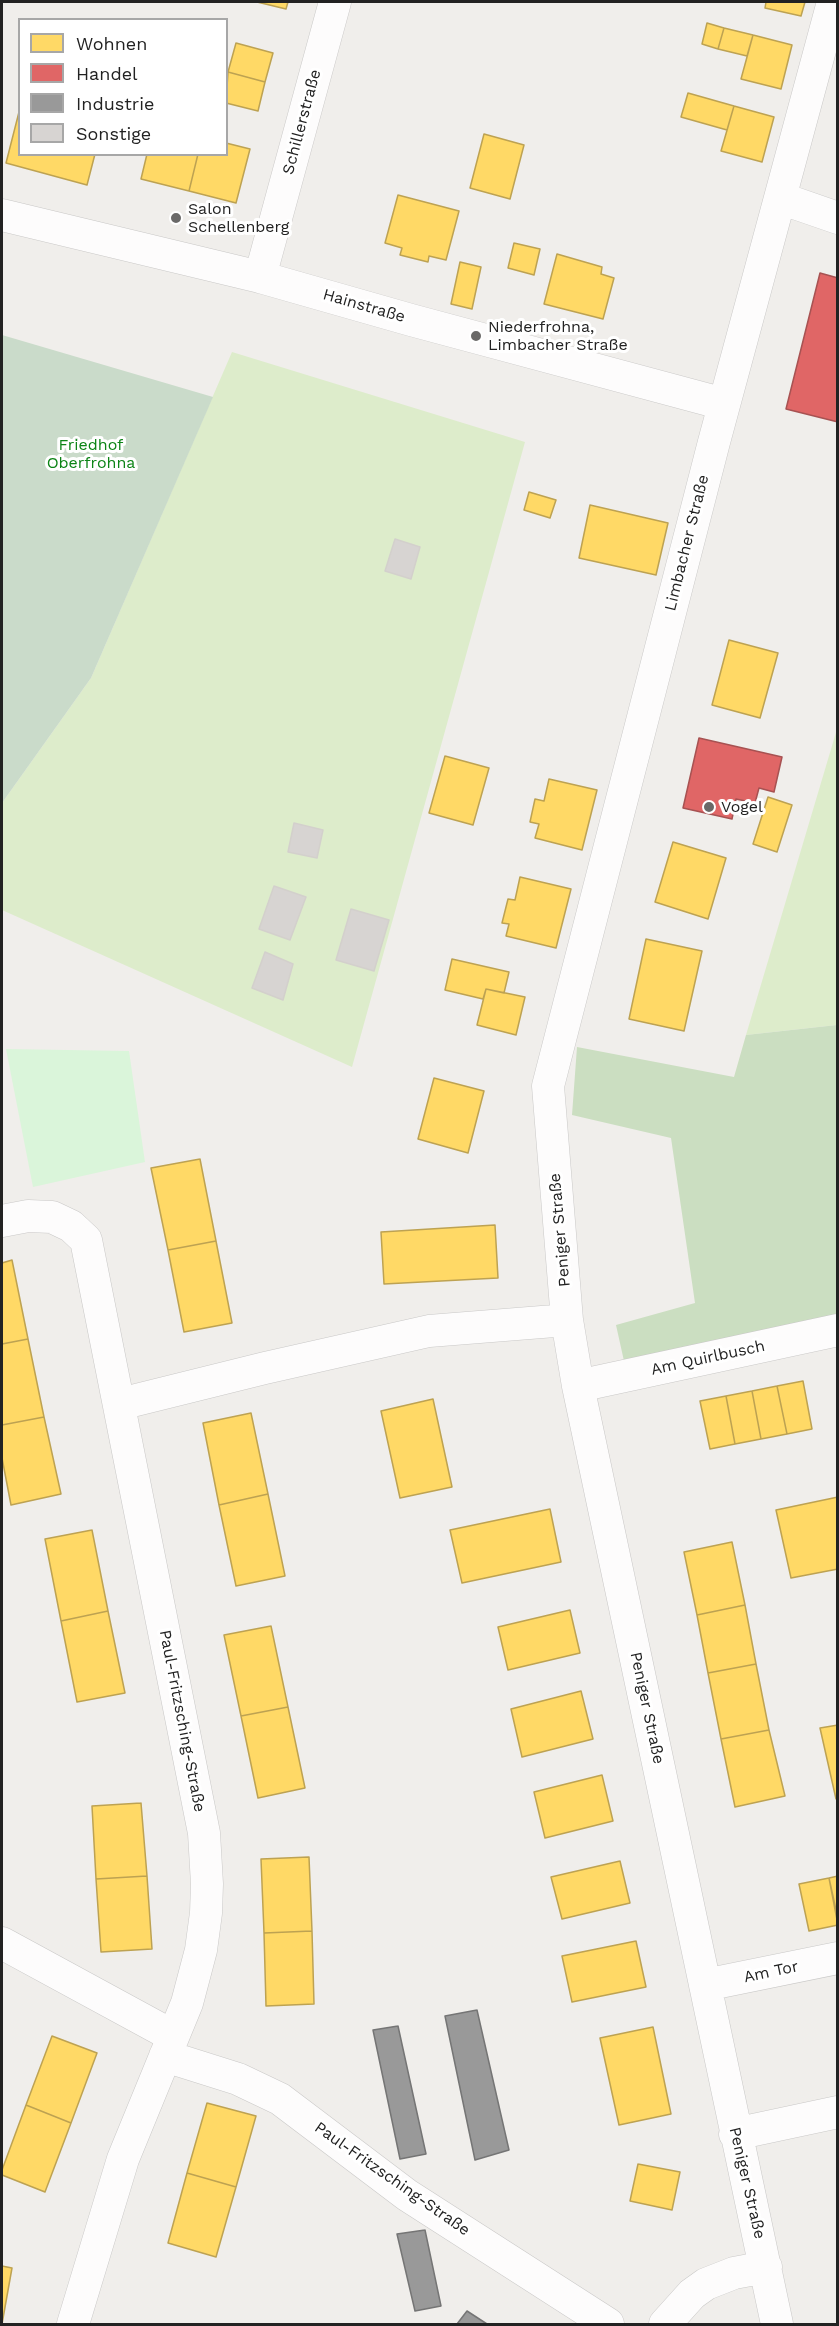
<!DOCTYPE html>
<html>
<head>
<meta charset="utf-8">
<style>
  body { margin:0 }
  #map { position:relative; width:839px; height:2326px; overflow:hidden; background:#f0eeeb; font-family:"Work Sans",sans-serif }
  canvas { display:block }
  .frame { position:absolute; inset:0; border:3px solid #222; pointer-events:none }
  .legend { position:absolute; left:18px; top:18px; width:210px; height:138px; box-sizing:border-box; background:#fff; border:2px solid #a7a7a7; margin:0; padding:8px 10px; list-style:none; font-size:18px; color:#222 }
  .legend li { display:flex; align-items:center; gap:12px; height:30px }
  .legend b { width:30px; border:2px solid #a7a7a7 }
</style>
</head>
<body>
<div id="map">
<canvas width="839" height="2326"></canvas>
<div class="frame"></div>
<ul class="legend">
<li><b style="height:16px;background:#ffd966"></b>Wohnen</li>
<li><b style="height:16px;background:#e06666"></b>Handel</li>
<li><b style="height:16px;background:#999"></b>Industrie</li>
<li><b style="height:16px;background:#d7d4d2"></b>Sonstige</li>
</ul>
</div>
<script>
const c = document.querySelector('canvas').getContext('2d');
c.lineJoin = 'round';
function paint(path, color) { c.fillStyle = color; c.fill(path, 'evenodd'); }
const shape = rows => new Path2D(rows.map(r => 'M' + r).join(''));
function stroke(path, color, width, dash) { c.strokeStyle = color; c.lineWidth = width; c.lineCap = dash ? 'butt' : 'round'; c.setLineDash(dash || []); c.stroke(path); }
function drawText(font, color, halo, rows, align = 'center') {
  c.font = font + ' "Work Sans",sans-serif'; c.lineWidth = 6; c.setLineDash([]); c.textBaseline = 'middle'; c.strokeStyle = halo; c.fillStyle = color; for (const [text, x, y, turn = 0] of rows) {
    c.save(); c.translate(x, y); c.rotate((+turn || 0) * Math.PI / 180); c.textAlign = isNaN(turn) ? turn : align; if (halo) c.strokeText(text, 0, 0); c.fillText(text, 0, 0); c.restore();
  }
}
paint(shape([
  [232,352,525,442,352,1067,2,910,2,803,91,678],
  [837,729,837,1025,746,1035]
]), '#ddeccb');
paint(shape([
  [837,1025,837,1317,624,1361,616,1325,695,1303,671,1138,572,1115,577,1047,734,1077,746,1035]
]), '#cbdec1');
paint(shape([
  [2,335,213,397,91,678,2,803]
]), '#cadbca');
paint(shape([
  [6,1049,129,1051,145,1162,33,1187]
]), '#daf5da');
const homes = shape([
  [257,2,288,2,286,9,257,2],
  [766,2,805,2,801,16,765,8,766,2],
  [707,23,724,28,718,49,702,44,707,23],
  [724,28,753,35,747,56,718,49,724,28],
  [753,35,792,45,781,89,741,79,753,35],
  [236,43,273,53,265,82,228,72,236,43],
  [228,72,265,82,258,111,226,103,228,72],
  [688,93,734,106,727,130,681,117,688,93],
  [734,106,774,117,762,162,721,151,734,106],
  [19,112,20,154,95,154,87,185,6,163,19,112],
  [484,134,524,145,510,199,470,188,484,134],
  [226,143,250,149,236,203,189,191,198,154,226,154,226,143],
  [147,154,198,154,189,191,141,179,147,154],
  [398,195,459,211,446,260,429,256,428,262,400,255,402,248,385,243,398,195],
  [514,243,540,249,534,275,508,268,514,243],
  [557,254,602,267,601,274,614,278,603,319,544,304,557,254],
  [460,262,481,267,472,309,451,304,460,262],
  [529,492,556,500,550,518,524,510,529,492],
  [590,505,668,523,656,575,579,558,590,505],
  [729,640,778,653,760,718,712,705,729,640],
  [445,756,489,768,473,825,429,813,445,756],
  [549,779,597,790,582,850,535,838,539,824,530,822,535,799,544,801,549,779],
  [768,797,792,805,777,852,753,844,768,797],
  [673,842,726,858,708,919,655,902,673,842],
  [520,877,571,889,556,948,506,936,509,924,502,923,508,899,515,900,520,877],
  [646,939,702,951,684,1031,629,1019,646,939],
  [452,959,509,972,504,993,486,989,483,999,445,990,452,959],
  [486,989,525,997,516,1035,477,1025,486,989],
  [434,1078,484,1091,468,1153,418,1139,434,1078],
  [200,1159,216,1241,168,1250,151,1168,200,1159],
  [495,1225,498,1278,384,1284,381,1232,495,1225],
  [216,1241,232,1323,184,1332,168,1250,216,1241],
  [12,1260,28,1339,2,1344,2,1263,12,1260],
  [28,1339,44,1417,2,1425,2,1344,28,1339],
  [803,1381,812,1429,787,1434,777,1386,803,1381],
  [777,1386,787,1434,761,1439,752,1391,777,1386],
  [752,1391,761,1439,735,1444,726,1396,752,1391],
  [726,1396,735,1444,710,1449,700,1401,726,1396],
  [433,1399,452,1487,400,1498,381,1411,433,1399],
  [251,1413,268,1494,219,1505,203,1423,251,1413],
  [44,1417,61,1494,11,1505,2,1458,2,1425,44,1417],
  [268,1494,285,1576,236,1586,219,1505,268,1494],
  [838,1497,838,1569,791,1578,776,1510,838,1497],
  [550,1509,561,1562,462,1583,450,1530,550,1509],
  [92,1530,108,1611,61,1621,45,1539,92,1530],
  [732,1542,745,1605,697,1615,684,1552,732,1542],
  [745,1605,756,1664,708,1673,697,1615,745,1605],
  [570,1610,580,1653,508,1670,498,1627,570,1610],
  [108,1611,125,1693,77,1702,61,1621,108,1611],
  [271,1626,288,1707,241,1716,224,1635,271,1626],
  [756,1664,769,1730,721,1739,708,1673,756,1664],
  [581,1691,593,1739,522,1757,511,1709,581,1691],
  [288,1707,305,1788,258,1798,241,1716,288,1707],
  [838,1725,838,1798,836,1799,820,1728,838,1725],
  [769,1730,785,1796,735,1807,721,1739,769,1730],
  [602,1775,613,1821,545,1838,534,1792,602,1775],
  [141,1803,147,1876,96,1879,92,1806,141,1803],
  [309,1857,312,1931,264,1933,261,1859,309,1857],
  [620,1861,630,1903,562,1919,551,1877,620,1861],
  [147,1876,152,1949,101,1952,96,1879,147,1876],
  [838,1876,838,1919,829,1878,838,1876],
  [829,1878,838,1925,809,1931,799,1884,829,1878],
  [312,1931,314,2004,266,2006,264,1933,312,1931],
  [636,1941,646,1987,572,2002,562,1956,636,1941],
  [653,2027,671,2114,619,2125,600,2038,653,2027],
  [52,2036,97,2053,71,2123,26,2105,52,2036],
  [207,2103,256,2116,236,2187,187,2173,207,2103],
  [26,2105,71,2123,45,2192,2,2175,2,2170,26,2105],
  [638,2164,680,2172,672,2210,630,2201,638,2164],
  [187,2173,236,2187,216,2257,168,2243,187,2173],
  [2,2266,12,2268,2,2324,2,2266]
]);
paint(homes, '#ffd966');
stroke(homes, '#bda252', 1.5);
const shops = shape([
  [820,273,838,278,838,422,786,409,820,273],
  [699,738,782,757,774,792,759,788,755,803,736,799,732,819,683,808,699,738]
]);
paint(shops, '#e06666');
stroke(shops, '#a75252', 1.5);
const industry = shape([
  [477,2010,509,2150,475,2160,445,2016,477,2010],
  [398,2026,426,2154,400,2159,373,2030,398,2026],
  [425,2230,441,2306,415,2311,397,2234,425,2230],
  [467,2311,487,2324,457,2324,467,2311]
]);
paint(industry, '#999');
stroke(industry, '#757575', 1.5);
const building = shape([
  [395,539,420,547,411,579,385,571,395,539],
  [294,823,323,830,317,858,288,852,294,823],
  [274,886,306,897,290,940,259,929,274,886],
  [351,909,389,920,374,971,336,960,351,909],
  [265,952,293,964,283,1000,252,988,265,952]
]);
paint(building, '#d7d4d2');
stroke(building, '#d3d0cc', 1.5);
const minor = shape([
  [780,198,838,218],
  [2,215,260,277,411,320,724,404],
  [260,277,335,2],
  [2,1221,28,1216,52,1217,71,1226,86,1240,204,1833,207,1884,206,1913,201,1950,187,2003,123,2159,73,2324],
  [578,1386,838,1330],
  [120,1404,265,1368,429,1331,567,1320],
  [2,1943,173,2036],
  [705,1985,838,1958],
  [165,2056,238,2079,280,2099,407,2195,608,2324],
  [735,2134,838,2112],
  [665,2324,692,2294,706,2284,734,2273,766,2267],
  [777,2324,578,1386,567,1320,548,1086,714,442,833,2]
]);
stroke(minor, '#c9c8c7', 33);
stroke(minor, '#fdfcfc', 32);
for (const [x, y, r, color] of [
  [176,218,6,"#6a6968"],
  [476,336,6,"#6a6968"],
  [709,807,6,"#6a6968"]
]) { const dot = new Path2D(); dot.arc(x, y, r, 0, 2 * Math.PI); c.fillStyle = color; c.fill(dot); stroke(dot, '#fff', 2); }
drawText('16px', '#222', '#fff', [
  ["Schillerstraße",302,122,-75],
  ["Hainstraße",364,306,16],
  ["Limbacher Straße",687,543,-76],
  ["Peniger Straße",560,1230,-95],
  ["Am Quirlbusch",708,1358,-12],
  ["Peniger Straße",647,1708,78],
  ["Paul-Fritzsching-Straße",182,1721,79],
  ["Am Tor",771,1972,-12],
  ["Paul-Fritzsching-Straße",392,2179,35],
  ["Peniger Straße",747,2183,77]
]);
drawText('16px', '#222', '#fff', [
  ["Salon",188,209],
  ["Schellenberg",188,227],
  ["Niederfrohna,",488,327],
  ["Limbacher Straße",488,345],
  ["Vogel",721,807]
], 'left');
drawText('16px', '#0c8416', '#fff', [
  ["Friedhof",91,445],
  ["Oberfrohna",91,463]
]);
</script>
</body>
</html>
